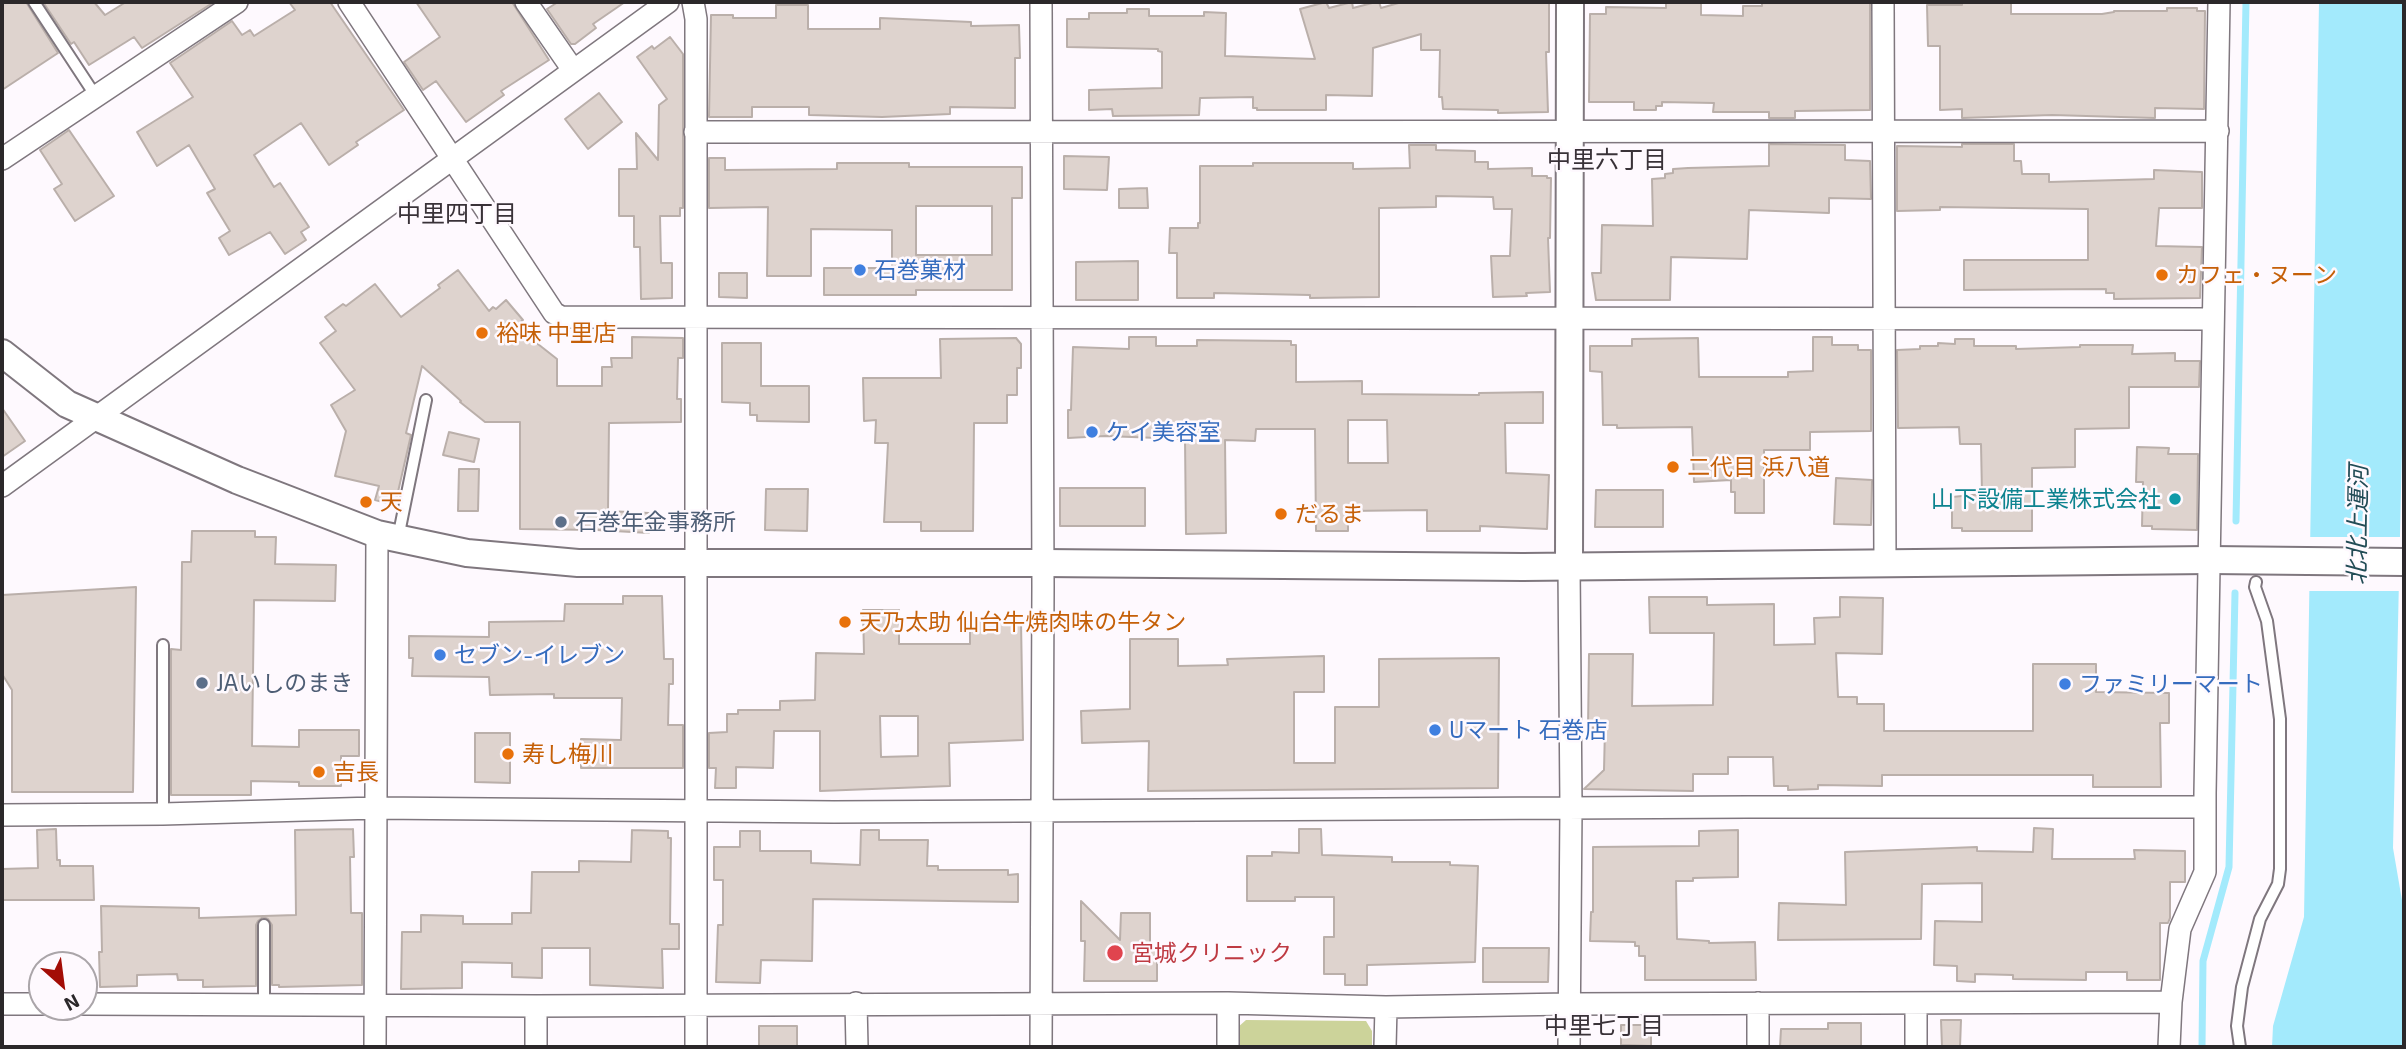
<!DOCTYPE html>
<html>
<head>
<meta charset="utf-8">
<style>
  body { margin:0 }
  #map { position:relative; width:2406px; height:1049px; overflow:hidden; background:#fef9fe; font-family:"Exo 2",sans-serif }
  canvas { display:block }
  .frame { position:absolute; inset:0; border:4px solid #2b282a; pointer-events:none }
  .north { position:absolute; left:28px; top:951px; width:70px; height:70px; box-sizing:border-box; background:#fef9fe; border:2px solid #aaa5a9; border-radius:50%; rotate:152deg; font-size:19px; font-weight:700; line-height:28px; text-align:center; color:#2b282a }
  .north::after { content:''; display:block; margin:auto; width:24px; height:32px; background:#a30d06; clip-path:polygon(50% 0,100% 100%,50% 72%,0 100%) }
</style>
</head>
<body>
<div id="map">
<canvas width="2406" height="1049"></canvas>
<div class="frame"></div>
<div class="north">N</div>
</div>
<script>
const c = document.querySelector('canvas').getContext('2d');
c.lineJoin = 'round';
function paint(path, color) { c.fillStyle = color; c.fill(path, 'evenodd'); }
const shape = rows => new Path2D(rows.map(r => 'M' + r).join(''));
function stroke(path, color, width, dash) { c.strokeStyle = color; c.lineWidth = width; c.lineCap = dash ? 'butt' : 'round'; c.setLineDash(dash || []); c.stroke(path); }
function drawText(font, color, halo, rows, align = 'center') {
  c.font = font + ' "Exo 2","Noto Sans JP",sans-serif'; c.lineWidth = 5; c.setLineDash([]); c.textBaseline = 'middle'; c.strokeStyle = halo; c.fillStyle = color; for (const [text, x, y, turn = 0] of rows) {
    c.save(); c.translate(x, y); c.rotate((+turn || 0) * Math.PI / 180); c.textAlign = isNaN(turn) ? turn : align; if (halo) c.strokeText(text, 0, 0); c.fillText(text, 0, 0); c.restore();
  }
}
paint(shape([
  [1246,1020,1366,1021,1372,1031,1372,1047,1237,1047,1237,1028]
]), '#ccd39a');
paint(shape([
  [2319,2,2404,2,2404,356,2393,848,2404,912,2404,1047,2272,1047,2273,1026,2304,917]
]), '#a3eafc');
paint(shape([
  [2307,537,2403,537,2402,591,2306,591]
]), '#fef9fe');
stroke(shape([
  [2236,521,2246,2],
  [2202,1047,2203,961,2229,867,2235,593]
]), '#a3eafc', 7);
const building = shape([
  [2,2,26,2,58,53,2,90,2,2],
  [43,2,94,2,105,15,126,2,214,2,142,48,134,37,89,65,74,42,71,44,43,2],
  [289,2,330,2,404,110,356,142,358,145,329,165,301,123,254,155,274,187,280,183,309,227,301,232,306,240,285,254,270,232,229,255,219,238,230,231,207,193,215,189,189,145,157,166,137,132,193,97,170,63,232,21,242,35,250,30,254,36,295,10,289,2],
  [416,2,512,2,549,60,501,91,504,95,466,122,436,81,423,90,404,62,440,37,416,2],
  [558,2,625,2,593,24,596,28,575,44,571,44,547,9,558,2],
  [1326,2,1329,8,1352,2,1353,8,1376,2,1379,2,1381,8,1402,2,1549,3,1549,52,1546,52,1548,112,1498,113,1498,110,1443,109,1442,97,1439,97,1440,50,1421,50,1421,34,1373,48,1372,96,1326,95,1326,110,1257,110,1257,108,1253,108,1253,97,1200,98,1199,115,1113,116,1112,109,1089,110,1089,90,1162,88,1162,52,1158,51,1158,49,1067,47,1067,19,1089,19,1089,13,1127,13,1127,9,1149,9,1149,16,1204,16,1204,12,1226,13,1225,56,1315,59,1300,9,1326,2],
  [1666,2,1701,2,1701,15,1743,16,1743,6,1762,6,1762,2,1870,2,1870,110,1795,111,1795,118,1769,118,1769,112,1713,112,1714,103,1662,102,1662,106,1656,106,1656,110,1634,110,1634,102,1589,102,1590,14,1606,14,1606,7,1666,8,1666,2],
  [1962,2,2011,2,2011,14,2102,14,2114,12,2114,11,2167,11,2167,8,2197,8,2197,11,2205,11,2204,109,2155,108,2155,118,2052,115,1962,118,1962,109,1940,110,1940,46,1928,46,1927,5,1962,5,1962,2],
  [776,5,808,5,808,29,880,29,880,18,971,22,971,26,1019,25,1020,58,1015,58,1015,108,950,107,950,114,882,117,809,115,809,107,752,107,752,117,709,117,711,15,733,15,733,18,776,18,776,5],
  [670,37,683,54,683,208,680,208,680,216,660,216,661,263,672,263,672,298,641,299,640,247,634,247,634,216,619,216,619,169,637,169,636,133,658,160,659,105,667,99,637,57,652,46,654,49,670,37],
  [599,93,622,122,588,149,565,119,599,93],
  [69,130,114,196,75,221,54,189,62,184,40,150,69,130],
  [1769,144,1845,145,1845,160,1870,161,1871,199,1829,198,1829,213,1749,210,1747,259,1671,257,1670,300,1596,300,1592,273,1601,273,1602,225,1653,226,1652,179,1665,178,1665,174,1673,173,1673,169,1688,168,1769,166,1769,144],
  [1962,144,2014,144,2014,161,2021,161,2022,174,2049,174,2049,182,2154,179,2154,170,2202,172,2202,208,2159,208,2156,246,2202,247,2200,298,2114,299,2114,293,2106,293,2106,289,1964,290,1964,260,2088,260,2088,209,1940,207,1940,210,1897,211,1897,146,1962,147,1962,144],
  [1409,145,1436,145,1436,150,1475,151,1475,162,1488,162,1488,169,1532,168,1532,176,1547,176,1547,178,1551,178,1550,238,1548,238,1550,292,1526,293,1527,296,1493,297,1491,256,1510,256,1512,209,1494,209,1493,197,1436,196,1436,207,1379,208,1379,297,1310,298,1310,295,1214,293,1214,298,1177,298,1177,253,1169,253,1170,228,1198,228,1198,223,1200,223,1200,166,1253,166,1253,163,1353,163,1353,169,1410,168,1409,145],
  [1064,156,1109,157,1107,190,1064,189,1064,156],
  [709,158,725,158,725,170,837,169,837,163,909,163,909,167,1022,167,1022,198,1012,198,1012,290,916,290,916,295,824,295,824,268,892,268,892,230,811,229,811,276,767,276,768,207,709,208,709,158],
  [916,206,992,206,992,255,916,255,916,206],
  [1147,188,1148,208,1119,208,1119,189,1147,188],
  [1138,261,1138,300,1076,300,1076,262,1138,261],
  [458,270,489,311,493,307,496,309,506,300,523,320,515,326,557,359,557,386,602,386,602,367,612,367,611,358,632,358,632,337,683,338,683,358,678,358,677,399,681,399,681,422,609,423,608,511,649,513,649,533,597,530,520,529,520,422,485,422,460,402,461,401,422,366,406,433,411,435,395,505,375,500,379,486,335,476,346,431,331,405,355,390,320,343,336,331,325,317,343,304,346,306,375,284,401,317,440,288,438,285,458,270],
  [719,273,747,273,747,298,719,297,719,273],
  [1129,337,1156,337,1156,346,1197,346,1197,340,1291,341,1291,345,1296,345,1296,382,1362,381,1362,394,1479,395,1479,393,1543,392,1543,423,1505,423,1506,473,1549,475,1547,529,1480,526,1480,531,1427,531,1427,510,1348,511,1348,531,1316,531,1315,429,1256,429,1255,441,1225,440,1226,533,1186,534,1185,439,1105,436,1068,438,1068,410,1071,410,1073,347,1129,349,1129,337],
  [1348,420,1387,420,1388,463,1348,463,1348,420],
  [1813,337,1832,337,1832,345,1858,345,1858,350,1871,350,1871,431,1810,432,1810,450,1764,450,1764,513,1735,513,1735,492,1731,492,1731,480,1694,482,1692,427,1617,428,1617,425,1603,425,1602,372,1590,371,1590,346,1632,346,1632,339,1698,338,1699,377,1788,377,1788,372,1813,371,1813,337],
  [1016,338,1021,344,1021,368,1017,368,1017,395,1007,395,1007,423,974,423,973,531,921,531,921,522,884,522,888,443,875,443,876,420,864,421,863,378,941,378,940,339,1016,338],
  [1955,339,1974,339,1974,346,2016,346,2016,349,2080,347,2080,345,2133,345,2132,354,2175,353,2175,361,2200,361,2199,387,2129,387,2129,428,2075,429,2075,467,2032,468,2032,531,1962,531,1962,528,1952,528,1952,497,1982,494,1981,444,1960,444,1959,427,1898,428,1897,350,1920,349,1920,346,1938,346,1938,343,1955,344,1955,339],
  [722,343,761,343,761,386,809,386,809,422,757,421,757,415,750,415,750,403,722,402,722,343],
  [2,408,25,441,2,457,2,408],
  [449,432,479,439,474,462,443,455,449,432],
  [2137,447,2169,448,2168,454,2198,454,2197,530,2152,529,2152,526,2142,526,2143,482,2136,482,2137,447],
  [459,469,479,469,478,511,458,511,459,469],
  [1836,478,1872,480,1871,525,1834,524,1836,478],
  [1060,488,1145,488,1145,526,1060,526,1060,488],
  [766,489,808,489,807,531,765,530,766,489],
  [1596,490,1663,490,1663,527,1595,527,1596,490],
  [192,531,255,531,255,537,276,537,275,564,336,565,335,601,254,600,252,746,299,747,299,730,359,730,359,756,341,756,341,786,299,786,299,782,251,781,251,795,171,795,171,649,181,650,182,562,191,562,192,531],
  [136,587,133,792,12,792,12,690,2,674,2,595,136,587],
  [623,596,662,596,664,659,673,659,673,684,669,684,668,725,683,725,683,768,581,768,581,739,621,740,622,698,554,698,554,694,490,695,489,677,412,676,413,658,409,658,409,636,489,637,489,622,564,621,565,604,623,604,623,596],
  [1649,597,1707,597,1707,605,1774,604,1774,645,1815,644,1814,618,1840,617,1840,597,1883,598,1882,654,1836,653,1838,697,1857,697,1857,704,1884,704,1884,731,2033,731,2033,664,2096,664,2096,692,2169,693,2169,723,2160,723,2161,787,2093,787,2093,775,1882,775,1882,786,1818,785,1818,789,1788,790,1788,786,1774,786,1773,757,1728,757,1728,774,1693,774,1693,791,1584,789,1604,770,1605,728,1588,728,1589,654,1633,654,1632,706,1713,705,1714,633,1650,633,1649,597],
  [863,610,899,610,899,644,970,644,970,621,1021,621,1023,740,949,743,950,786,820,791,820,731,774,731,773,768,736,767,736,788,715,788,716,768,709,768,709,733,727,732,727,714,738,714,738,710,780,710,780,701,815,700,816,653,864,654,863,610],
  [880,716,918,716,918,756,881,757,880,716],
  [1130,639,1178,639,1178,666,1228,665,1227,659,1324,656,1324,692,1294,692,1294,763,1335,763,1335,707,1379,707,1379,659,1499,658,1498,788,1148,791,1149,741,1082,743,1081,711,1130,709,1130,639],
  [475,733,510,733,510,783,475,782,475,733],
  [2034,828,2053,829,2052,859,2135,859,2134,850,2185,851,2185,882,2170,882,2170,918,2168,923,2160,923,2160,980,2127,980,2127,972,2086,972,2086,980,2013,979,2013,975,1975,974,1975,982,1957,981,1957,966,1934,965,1935,921,1982,922,1982,883,1922,884,1921,939,1778,940,1779,903,1846,905,1845,852,1977,847,1977,851,2033,852,2034,828],
  [56,829,57,860,60,860,60,866,93,866,94,900,2,900,2,869,38,868,37,830,56,829],
  [353,829,354,857,350,857,351,913,362,913,362,985,279,987,279,985,272,985,272,925,268,919,263,917,258,921,256,925,256,986,203,987,203,980,178,980,177,974,137,975,137,986,100,987,99,952,102,952,101,906,199,908,199,918,296,915,295,830,353,829],
  [1299,829,1321,829,1322,855,1392,857,1392,862,1450,862,1450,865,1478,866,1475,962,1367,965,1367,985,1345,985,1345,974,1324,974,1324,937,1334,937,1334,897,1295,897,1295,901,1247,901,1247,856,1272,856,1272,852,1299,853,1299,829],
  [632,830,668,831,668,838,671,838,670,924,679,924,679,949,662,949,663,988,590,985,590,948,542,948,542,978,512,977,512,963,462,962,462,988,401,989,402,932,421,932,421,915,463,916,463,924,512,924,512,913,531,913,532,872,579,872,579,861,631,862,632,830],
  [861,830,879,830,879,840,928,840,927,866,938,866,938,870,1008,870,1008,875,1018,874,1018,902,813,899,812,961,761,960,760,983,716,982,718,925,723,925,723,880,714,880,714,847,740,847,740,831,760,831,760,851,811,851,811,863,860,865,861,830],
  [1738,830,1738,877,1693,878,1693,881,1676,881,1677,939,1709,941,1709,943,1755,942,1756,980,1645,980,1645,956,1639,956,1639,946,1635,946,1635,942,1590,941,1591,912,1593,912,1593,847,1699,846,1699,831,1738,830],
  [1081,901,1120,940,1121,913,1150,913,1150,950,1157,950,1157,981,1084,981,1085,941,1081,941,1081,901],
  [1483,948,1549,948,1548,982,1483,982,1483,948],
  [1941,1020,1961,1020,1960,1047,1942,1047,1941,1020],
  [1828,1023,1861,1023,1861,1047,1780,1047,1781,1029,1828,1029,1828,1023],
  [1621,1025,1651,1025,1651,1046,1621,1045,1621,1025],
  [759,1026,797,1026,797,1047,759,1047,759,1026]
]);
paint(building, '#ded3ce');
stroke(building, '#baafaa', 2);
const service = shape([
  [34,2,95,95],
  [398,538,426,400],
  [163,814,163,645],
  [264,1005,264,925],
  [2240,1047,2237,1026,2242,987,2260,919,2278,884,2280,869,2280,719,2267,621,2255,587,2256,582]
]);
const minor = shape([
  [349,2,554,313,561,317,2213,319],
  [526,2,573,70],
  [693,2,696,19,696,1047],
  [1041,2,1043,587,1041,1047],
  [1883,2,1885,563],
  [695,132,2218,131],
  [2,159,237,2],
  [2,486,668,2],
  [2,815,163,814,375,808,834,812,1748,807,2205,807],
  [856,1003,857,1047],
  [1228,1003,1228,1047],
  [2,1004,42,1004],
  [84,1004,536,1006,1228,1003,1386,1007,1569,1004,2171,1002],
  [536,1006,536,1047],
  [375,1047,377,534],
  [1385,1047,1386,1007],
  [1569,1047,1571,808,1569,566],
  [1758,1047,1758,1003],
  [1916,1047,1916,1003],
  [2169,1047,2171,1002,2180,929,2205,872,2205,793,2219,2]
]);
const tertiary = shape([
  [2,353,67,404,237,480,377,534,467,553,578,563,1043,563,1523,567,2210,560,2404,562],
  [1569,566,1570,2]
]);
stroke(service, '#7f777e', 14);
stroke(minor, '#7f777e', 24);
stroke(tertiary, '#7f777e', 30);
stroke(service, '#fff', 10);
stroke(minor, '#fff', 21);
stroke(tertiary, '#fff', 26);
for (const [x, y, r, color] of [
  [860,270,7,"#3f7fe0"],
  [2162,275,7,"#e8710a"],
  [482,333,7,"#e8710a"],
  [1092,432,7,"#3f7fe0"],
  [1673,467,7,"#e8710a"],
  [2175,499,7,"#0f9aa8"],
  [366,502,7,"#e8710a"],
  [1281,514,7,"#e8710a"],
  [561,522,7,"#5c6f8a"],
  [845,622,7,"#e8710a"],
  [440,655,7,"#3f7fe0"],
  [202,683,7,"#5c6f8a"],
  [2065,684,7,"#3f7fe0"],
  [1435,730,7,"#3f7fe0"],
  [508,754,7,"#e8710a"],
  [319,772,7,"#e8710a"],
  [1115,953,9,"#e0444e"]
]) { const dot = new Path2D(); dot.arc(x, y, r, 0, 2 * Math.PI); c.fillStyle = color; c.fill(dot); stroke(dot, '#fef9fe', 2.5); }
drawText('23px', '#366cbe', '#fef9fe', [
  ["石巻菓材",874,270],
  ["ケイ美容室",1106,432],
  ["セブン-イレブン",454,655],
  ["ファミリーマート",2079,684],
  ["Uマート 石巻店",1449,730]
], 'left');
drawText('23px', '#c56008', '#fef9fe', [
  ["カフェ・ヌーン",2176,275],
  ["裕味 中里店",496,333],
  ["二代目 浜八道",1687,467],
  ["天",380,502],
  ["だるま",1295,514],
  ["天乃太助 仙台牛焼肉味の牛タン",859,622],
  ["寿し梅川",522,754],
  ["吉長",333,772]
], 'left');
drawText('23px', '#0d838f', '#fef9fe', [
  ["山下設備工業株式会社",2161,499]
], 'right');
drawText('23px', '#4e5e75', '#fef9fe', [
  ["石巻年金事務所",575,522],
  ["JAいしのまき",216,683]
], 'left');
drawText('23px', '#be3a42', '#fef9fe', [
  ["宮城クリニック",1131,953]
], 'left');
drawText('24px', '#393238', '#fef9fe', [
  ["中里六丁目",1607,160],
  ["中里四丁目",457,214],
  ["中里七丁目",1604,1026]
]);
drawText('italic 24px', '#224c56', '#fef9fe', [
  ["北北上運河",2358,525,-89]
]);
</script>
</body>
</html>
